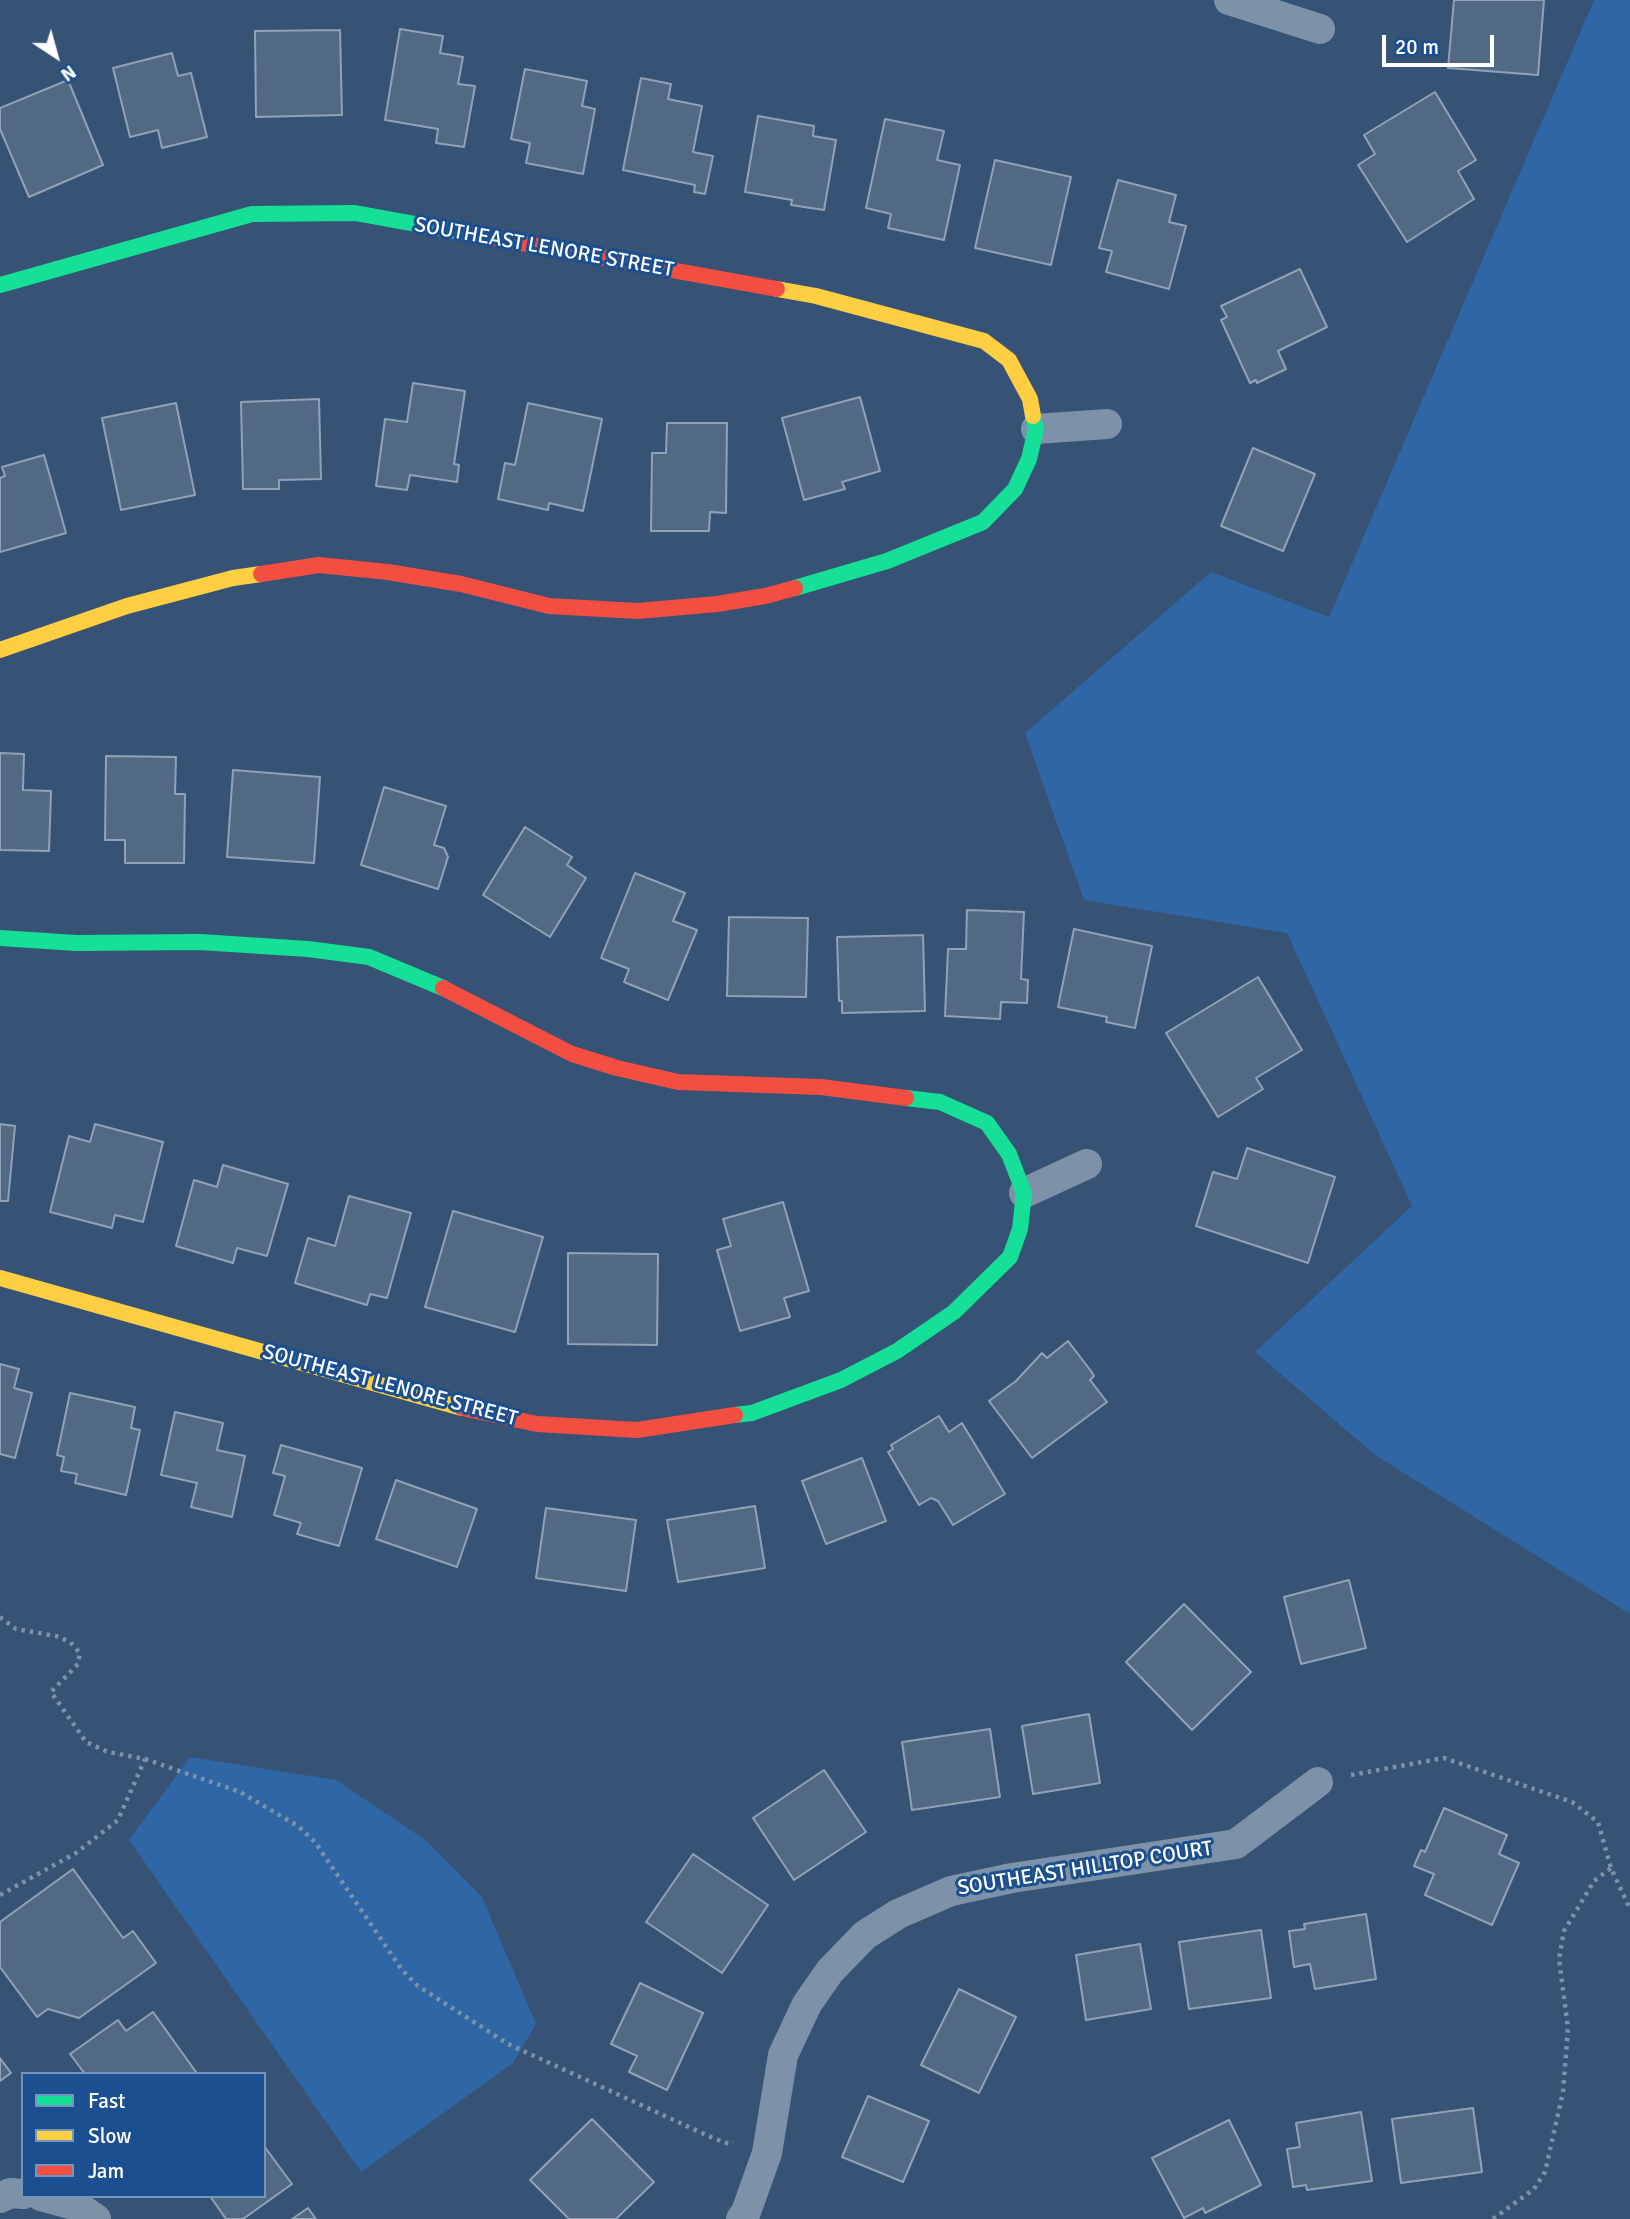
<!DOCTYPE html>
<html>
<head>
<meta charset="utf-8">
<style>
  body { margin:0 }
  #map { position:relative; width:1630px; height:2219px; overflow:hidden; background:#365274; font-family:Signika,sans-serif }
  canvas { display:block }
  .legend { position:absolute; left:21px; top:2072px; width:245px; height:126px; box-sizing:border-box; background:#1b4f8f; border:2px solid #7695bc; margin:0; padding:9px 12px; list-style:none; font-size:21px; color:#fff }
  .legend li { display:flex; align-items:center; gap:14px; height:35px }
  .legend b { width:35px; border:2px solid #7695bc }
  .north { position:absolute; left:21px; top:21px; width:70px; height:70px; -webkit-text-stroke:5px #1b4f8f; paint-order:stroke; rotate:144deg; font-size:19px; font-weight:700; line-height:28px; text-align:center; color:#fff }
  .north::after { content:''; display:block; margin:auto; width:24px; height:32px; background:#fff; clip-path:polygon(50% 0,100% 100%,50% 72%,0 100%) }
  .scale { position:absolute; left:1382px; top:35px; width:112px; height:32px; box-sizing:border-box; border:4px solid #fff; border-top:0; padding-left:9px; font-size:21px; line-height:24px; white-space:nowrap; color:#fff; -webkit-text-stroke:5px #1b4f8f; paint-order:stroke }
</style>
</head>
<body>
<div id="map">
<canvas width="1630" height="2219"></canvas>
<ul class="legend">
<li><b style="height:9px;background:#16e098"></b>Fast</li>
<li><b style="height:9px;background:#ffcf43"></b>Slow</li>
<li><b style="height:9px;background:#f24e42"></b>Jam</li>
</ul>
<div class="north">N</div>
<div class="scale">20 m</div>
</div>
<script>
const c = document.querySelector('canvas').getContext('2d');
c.lineJoin = 'round';
function paint(path, color) { c.fillStyle = color; c.fill(path, 'evenodd'); }
const shape = rows => new Path2D(rows.map(r => 'M' + r).join(''));
function stroke(path, color, width, dash) { c.strokeStyle = color; c.lineWidth = width; c.lineCap = dash ? 'butt' : 'round'; c.setLineDash(dash || []); c.stroke(path); }
function drawText(font, color, halo, rows, align = 'center') {
  c.font = font + ' Signika,sans-serif'; c.lineWidth = 6; c.setLineDash([]); c.textBaseline = 'middle'; c.strokeStyle = halo; c.fillStyle = color; for (const [text, x, y, turn = 0] of rows) {
    c.save(); c.translate(x, y); c.rotate((+turn || 0) * Math.PI / 180); c.textAlign = isNaN(turn) ? turn : align; if (halo) c.strokeText(text, 0, 0); c.fillText(text, 0, 0); c.restore();
  }
}
paint(shape([
  [1594,0,1630,0,1630,1614,1375,1455,1255,1352,1412,1206,1287,933,1084,900,1025,733,1211,572,1329,617],
  [190,1757,336,1780,427,1841,482,1897,536,2024,513,2063,361,2172,129,1840]
]), '#2f66a5');
const building = shape([
  [1454,0,1544,0,1538,75,1448,68,1454,0],
  [400,29,443,36,440,53,463,57,458,84,475,86,464,147,436,143,438,129,385,120,400,29],
  [340,30,342,115,256,117,255,31,340,30],
  [172,53,178,76,191,73,207,137,162,148,158,130,130,137,113,68,172,53],
  [525,69,587,81,582,106,595,109,583,174,526,163,530,143,511,139,525,69],
  [641,78,671,84,668,99,702,106,693,152,713,156,705,194,694,192,695,185,623,170,641,78],
  [68,80,103,165,29,197,0,129,0,108,68,80],
  [1435,92,1476,160,1458,171,1474,199,1407,242,1358,165,1375,154,1364,135,1435,92],
  [758,116,814,126,813,136,836,140,824,210,791,205,792,200,745,192,758,116],
  [885,119,944,131,937,160,960,165,944,240,888,228,891,214,866,208,885,119],
  [995,160,1071,177,1051,265,975,248,995,160],
  [1118,180,1176,195,1169,222,1186,226,1169,289,1106,272,1112,251,1099,248,1118,180],
  [1300,269,1327,327,1278,351,1286,369,1257,383,1256,380,1250,383,1221,320,1227,317,1221,306,1300,269],
  [413,383,465,391,454,464,459,465,457,482,410,475,407,490,376,486,385,419,407,422,413,383],
  [860,397,880,471,842,482,845,489,804,500,782,418,860,397],
  [319,399,321,479,279,480,279,489,243,489,241,402,319,399],
  [176,403,195,495,121,510,102,418,176,403],
  [528,403,602,419,583,511,549,503,548,510,498,499,505,463,515,465,528,403],
  [667,423,727,423,726,513,710,512,709,531,651,531,652,453,666,453,667,423],
  [1253,448,1315,474,1283,551,1221,526,1253,448],
  [44,455,66,533,0,552,0,478,5,476,2,467,44,455],
  [0,753,24,754,23,790,51,791,49,851,0,850,0,753],
  [106,756,176,757,175,794,185,794,184,863,125,863,125,840,105,840,106,756],
  [233,770,320,777,314,863,227,857,233,770],
  [384,787,446,806,434,845,444,848,448,857,438,889,361,865,384,787],
  [525,827,572,857,567,865,586,878,550,937,483,895,525,827],
  [635,873,685,893,673,921,697,930,668,1000,624,982,629,969,601,958,635,873],
  [967,910,1024,912,1021,979,1028,980,1027,1003,1001,1002,1000,1019,945,1016,948,949,966,949,967,910],
  [729,917,808,918,806,997,727,996,729,917],
  [1074,929,1152,946,1135,1028,1106,1022,1107,1017,1058,1007,1074,929],
  [923,935,925,1011,842,1013,842,1001,839,1001,837,937,923,935],
  [1258,977,1302,1050,1256,1078,1263,1089,1218,1117,1166,1033,1258,977],
  [0,1124,15,1126,8,1201,0,1201,0,1124],
  [95,1124,163,1142,143,1222,115,1215,112,1228,50,1212,69,1136,90,1142,95,1124],
  [1247,1148,1335,1177,1308,1263,1196,1226,1213,1172,1237,1179,1247,1148],
  [223,1165,288,1184,267,1256,237,1248,233,1263,176,1246,194,1180,217,1187,223,1165],
  [349,1196,411,1213,387,1298,370,1294,367,1305,295,1283,308,1238,335,1246,349,1196],
  [783,1202,809,1291,784,1298,790,1317,740,1331,717,1250,731,1246,723,1219,783,1202],
  [453,1211,543,1237,515,1332,425,1307,453,1211],
  [568,1253,658,1254,657,1345,568,1344,568,1253],
  [1068,1341,1091,1371,1094,1376,1090,1380,1107,1402,1032,1458,989,1401,1016,1381,1042,1353,1047,1358,1068,1341],
  [0,1364,19,1369,14,1388,32,1393,15,1458,0,1454,0,1364],
  [70,1393,135,1407,131,1428,140,1430,126,1495,75,1483,77,1474,61,1471,64,1457,57,1455,70,1393],
  [175,1412,223,1423,217,1450,245,1456,232,1517,191,1507,197,1483,161,1475,175,1412],
  [939,1416,949,1432,962,1423,1005,1494,953,1525,938,1501,931,1498,919,1505,888,1452,893,1449,891,1445,939,1416],
  [281,1445,362,1468,339,1546,297,1534,301,1523,274,1515,285,1476,273,1473,281,1445],
  [862,1458,886,1521,826,1544,802,1481,862,1458],
  [396,1480,477,1509,457,1567,376,1539,396,1480],
  [755,1506,765,1568,678,1582,667,1520,755,1506],
  [546,1508,636,1520,626,1591,536,1578,546,1508],
  [1349,1580,1366,1648,1301,1664,1284,1597,1349,1580],
  [1184,1604,1251,1672,1192,1730,1126,1662,1184,1604],
  [1089,1714,1100,1783,1033,1794,1022,1726,1089,1714],
  [990,1729,1000,1797,912,1810,902,1742,990,1729],
  [824,1770,866,1832,794,1880,753,1818,824,1770],
  [1444,1808,1507,1835,1499,1854,1519,1863,1492,1925,1425,1895,1434,1874,1414,1866,1421,1850,1425,1852,1444,1808],
  [693,1854,768,1905,722,1973,646,1922,693,1854],
  [73,1869,123,1938,133,1931,156,1963,79,2018,48,2009,37,2017,0,1967,0,1922,73,1869],
  [1366,1914,1376,1979,1315,1989,1310,1964,1294,1967,1289,1931,1305,1929,1304,1924,1366,1914],
  [1261,1930,1271,1998,1189,2009,1179,1942,1261,1930],
  [1140,1944,1151,2009,1086,2020,1076,1955,1140,1944],
  [640,1983,703,2013,667,2090,629,2072,637,2056,611,2044,640,1983],
  [959,1989,1016,2017,979,2093,921,2065,959,1989],
  [153,2012,196,2072,194,2074,85,2074,70,2054,118,2020,126,2031,153,2012],
  [0,2058,11,2073,0,2081,0,2058],
  [868,2096,929,2121,903,2182,842,2157,868,2096],
  [1473,2108,1482,2172,1401,2183,1392,2119,1473,2108],
  [1361,2112,1372,2181,1307,2190,1306,2185,1293,2187,1287,2149,1300,2147,1296,2123,1361,2112],
  [592,2119,654,2182,616,2219,569,2219,530,2180,592,2119],
  [1229,2120,1261,2185,1205,2213,1203,2208,1184,2218,1152,2158,1229,2120],
  [264,2146,292,2184,243,2219,226,2219,210,2196,264,2196,264,2146],
  [308,2208,316,2219,292,2219,308,2208]
]);
paint(building, '#526984');
stroke(building, '#92a2b6', 2);
stroke(shape([
  [0,1617,16,1629,56,1636,70,1642,80,1653,78,1664,51,1692,86,1742,108,1752,145,1759,240,1792,298,1826,315,1842,402,1970,418,1986,508,2044,713,2138,729,2144,733,2142],
  [1351,1775,1444,1758,1572,1802,1598,1822,1611,1868,1630,1909],
  [0,1895,76,1853,118,1820,145,1759],
  [1493,2219,1534,2189,1545,2172,1563,2092,1568,2028,1559,1959,1564,1931,1594,1881,1611,1868]
]), '#7d92a8', 4.5, [3.5, 5]);
stroke(shape([
  [1229,0,1320,29],
  [1036,429,1107,424],
  [1024,1193,1087,1164],
  [41,2196,77,2206,96,2219],
  [0,2198,10,2193,23,2194],
  [741,2219,746,2212,767,2153,783,2055,807,2004,830,1971,865,1935,898,1914,951,1891,1012,1878,1236,1844,1318,1782]
]), '#7d92a8', 30);
stroke(shape([
  [0,285,252,214,355,213,471,234],
  [795,588,887,561,983,522,1015,489,1029,459,1036,429,1033,416],
  [0,938,76,943,200,942,308,949,369,957,443,988],
  [735,1415,752,1413,841,1380,897,1351,954,1312,1010,1257,1020,1229,1024,1193,1009,1154,987,1123,940,1102,906,1098]
]), '#16e098', 16);
stroke(shape([
  [777,289,816,296,984,341,1009,360,1030,399,1033,416],
  [0,650,127,606,233,578,261,574],
  [0,1278,462,1408]
]), '#ffcf43', 16);
stroke(shape([
  [471,234,777,289],
  [261,574,319,565,388,572,461,584,549,606,638,611,717,604,765,596,795,588],
  [443,988,572,1054,617,1068,678,1082,821,1087,906,1098],
  [462,1408,537,1424,637,1430,735,1415]
]), '#f24e42', 16);
drawText('21px', '#fff', '#1b4f8f', [
  ["SOUTHEAST LENORE STREET",544,248,10],
  ["SOUTHEAST LENORE STREET",390,1386,15],
  ["SOUTHEAST HILLTOP COURT",1085,1869,-9]
]);
</script>
</body>
</html>
